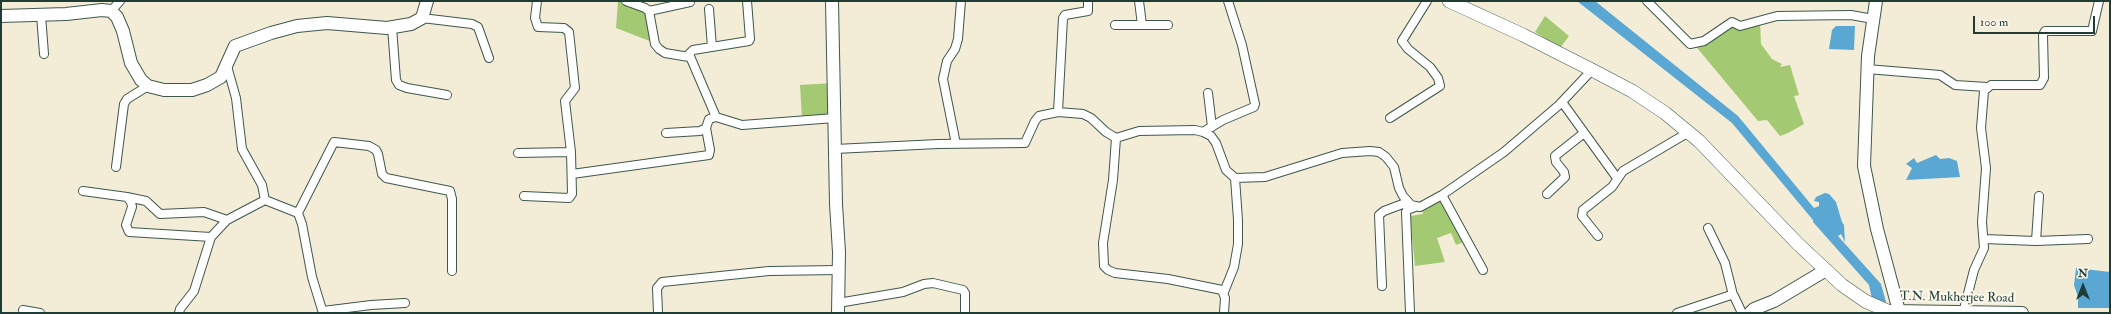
<!DOCTYPE html>
<html>
<head>
<meta charset="utf-8">
<style>
  body { margin:0 }
  #map { position:relative; width:2111px; height:314px; overflow:hidden; background:#f3edd7; font-family:"IM FELL Double Pica",serif }
  canvas { display:block }
  .frame { position:absolute; inset:0; border:2px solid #1f3d34; pointer-events:none }
  .north { position:absolute; left:2063px; top:266px; width:40px; height:40px; -webkit-text-stroke:3px #fbf7ec; paint-order:stroke; rotate:0deg; font-size:11px; font-weight:700; line-height:16px; text-align:center; color:#1f3d34 }
  .north::after { content:''; display:block; margin:auto; width:14px; height:18px; background:#1f3d34; clip-path:polygon(50% 0,100% 100%,50% 72%,0 100%) }
  .scale { position:absolute; left:1973px; top:16px; width:122px; height:18px; box-sizing:border-box; border:2px solid #1f3d34; border-top:0; padding-left:5px; font-size:12px; line-height:14px; white-space:nowrap; color:#1f3d34; -webkit-text-stroke:3px #fbf7ec; paint-order:stroke }
</style>
</head>
<body>
<div id="map">
<canvas width="2111" height="314"></canvas>
<div class="frame"></div>
<div class="north">N</div>
<div class="scale">100 m</div>
</div>
<script>
const c = document.querySelector('canvas').getContext('2d');
c.lineJoin = 'round';
function paint(path, color) { c.fillStyle = color; c.fill(path, 'evenodd'); }
const shape = rows => new Path2D(rows.map(r => 'M' + r).join(''));
function stroke(path, color, width, dash) { c.strokeStyle = color; c.lineWidth = width; c.lineCap = dash ? 'butt' : 'round'; c.setLineDash(dash || []); c.stroke(path); }
function drawText(font, color, halo, rows, align = 'center') {
  c.font = font + ' "IM FELL Double Pica",serif'; c.lineWidth = 4; c.setLineDash([]); c.textBaseline = 'middle'; c.strokeStyle = halo; c.fillStyle = color; for (const [text, x, y, turn = 0] of rows) {
    c.save(); c.translate(x, y); c.rotate((+turn || 0) * Math.PI / 180); c.textAlign = isNaN(turn) ? turn : align; if (halo) c.strokeText(text, 0, 0); c.fillText(text, 0, 0); c.restore();
  }
}
paint(shape([
  [618,1,637,1,654,7,652,42,616,28],
  [1545,16,1569,36,1560,48,1544,44,1546,39,1535,32],
  [1732,22,1760,22,1761,44,1772,59,1782,64,1780,67,1790,65,1799,95,1794,96,1804,124,1788,133,1780,136,1767,120,1758,121,1693,43],
  [834,83,835,118,802,119,800,85],
  [1445,196,1469,240,1456,245,1451,233,1437,238,1445,262,1415,266,1410,216,1423,214,1422,208,1426,209]
]), '#a4c973');
paint(shape([
  [1577,1,1595,1,1738,116,1814,208,1819,206,1819,202,1814,201,1816,197,1825,193,1829,194,1836,202,1842,222,1844,225,1845,242,1841,234,1838,236,1881,284,1889,313,1875,313,1869,285,1813,222,1813,220,1732,123],
  [1836,26,1855,26,1854,50,1829,49,1832,30],
  [1936,155,1940,159,1949,158,1957,161,1960,177,1906,180,1912,168,1906,164,1914,158,1917,163],
  [2076,268,2110,272,2110,308,2078,308,2078,297,2074,285]
]), '#59a7d2');
const street = shape([
  [626,1,645,8,649,11,655,44,659,49,665,53,689,57],
  [1139,1,1142,25],
  [1647,1,1690,44,1704,41,1732,22,1740,26,1777,16,1851,15,1873,19],
  [709,9,712,47],
  [111,11,120,1],
  [649,11,690,2],
  [41,15,44,54],
  [422,18,472,24,478,27,489,58],
  [1115,25,1168,25],
  [392,27,396,80,399,85,407,88,447,95],
  [1867,69,1940,75,1955,85,1987,87],
  [1208,93,1212,127],
  [1562,102,1617,178],
  [1058,112,1063,18,1065,15,1088,11,1088,1],
  [716,117,689,54,693,50,749,41,750,39,747,1],
  [1390,118,1440,86,1438,78,1430,67,1408,49,1402,41,1427,1],
  [1203,132,1223,120,1254,107,1255,104,1242,45,1228,1],
  [666,133,700,131,706,128,709,119,716,117,742,125,835,118],
  [1116,138,1113,180,1103,243,1104,266,1108,270,1115,273,1168,279,1222,290,1225,298,1224,313],
  [956,144,943,79,947,61,955,49,958,39,961,1],
  [835,149,938,144,1025,143,1035,121,1039,116,1058,112,1083,114,1091,118,1106,132,1116,138,1139,131,1195,130,1203,132,1211,136,1216,143,1226,170,1235,178,1265,177,1342,153,1370,151,1379,152,1386,157,1394,167,1399,188,1403,196,1411,205,1420,207,1442,195,1504,152,1559,105,1592,70],
  [518,153,571,152],
  [116,167,124,104,127,99,148,86],
  [572,174,709,155,710,150,706,128],
  [83,191,127,197,131,202,132,207,126,225,129,232,211,237,227,220,265,200,262,185,242,149,236,98,227,66],
  [1547,194,1565,177,1564,172,1556,162,1555,156,1584,133],
  [1442,195,1483,270],
  [524,196,569,198,572,194,571,152,565,101,575,88,569,32,564,28,538,27,535,18,537,1],
  [127,197,146,201,160,214,204,212,227,220],
  [265,200,298,213,302,224,312,277,323,313],
  [298,213,334,142,369,146,376,150,378,154,382,174,386,178,450,191,452,199,452,271],
  [1708,228,1725,263,1733,295],
  [1598,236,1582,216,1583,210,1612,187,1623,171,1689,132],
  [1984,239,2036,241,2088,239],
  [2036,241,2039,196],
  [1382,286,1379,215,1384,211,1408,202],
  [1224,292,1234,267,1238,244,1238,220,1235,178],
  [838,303,903,292,924,284,933,283,963,290,965,293,965,313],
  [23,310,40,313],
  [323,311,371,305,405,303],
  [179,313,180,309,194,291,211,237],
  [658,313,657,288,662,282,769,271,839,270],
  [1410,313,1406,212,1407,210,1415,207],
  [1677,313,1731,295,1734,296,1742,313],
  [1963,313,1974,270,1984,248,1982,222,1986,168,1981,128,1984,91,1991,85,2040,85,2044,78,2043,35,2045,31,2092,31,2099,1]
]);
const secondary = shape([
  [832,1,836,204,839,252,838,313],
  [1876,1,1868,56,1864,166,1877,229,1899,311],
  [1,16,66,14,102,10,111,11,117,17,123,31,131,63,141,80,148,86,164,90,192,90,207,85,221,77,235,46,271,33,297,26,327,23,387,28,411,24,422,18,427,1],
  [1892,311,2022,313],
  [1750,313,1754,309,1774,301,1826,270]
]);
const primary = shape([
  [1449,1,1523,35,1592,70,1632,91,1665,113,1699,141,1798,244,1842,285,1865,301,1892,313]
]);
stroke(street, '#3f574c', 10);
stroke(secondary, '#3f574c', 14);
stroke(primary, '#3f574c', 14);
stroke(street, '#fff', 8);
stroke(secondary, '#fff', 12);
stroke(primary, '#fff', 13);
drawText('13px', '#1f3d34', '#fbf7ec', [
  ["T.N. Mukherjee Road",1957,298,1]
]);
</script>
</body>
</html>
